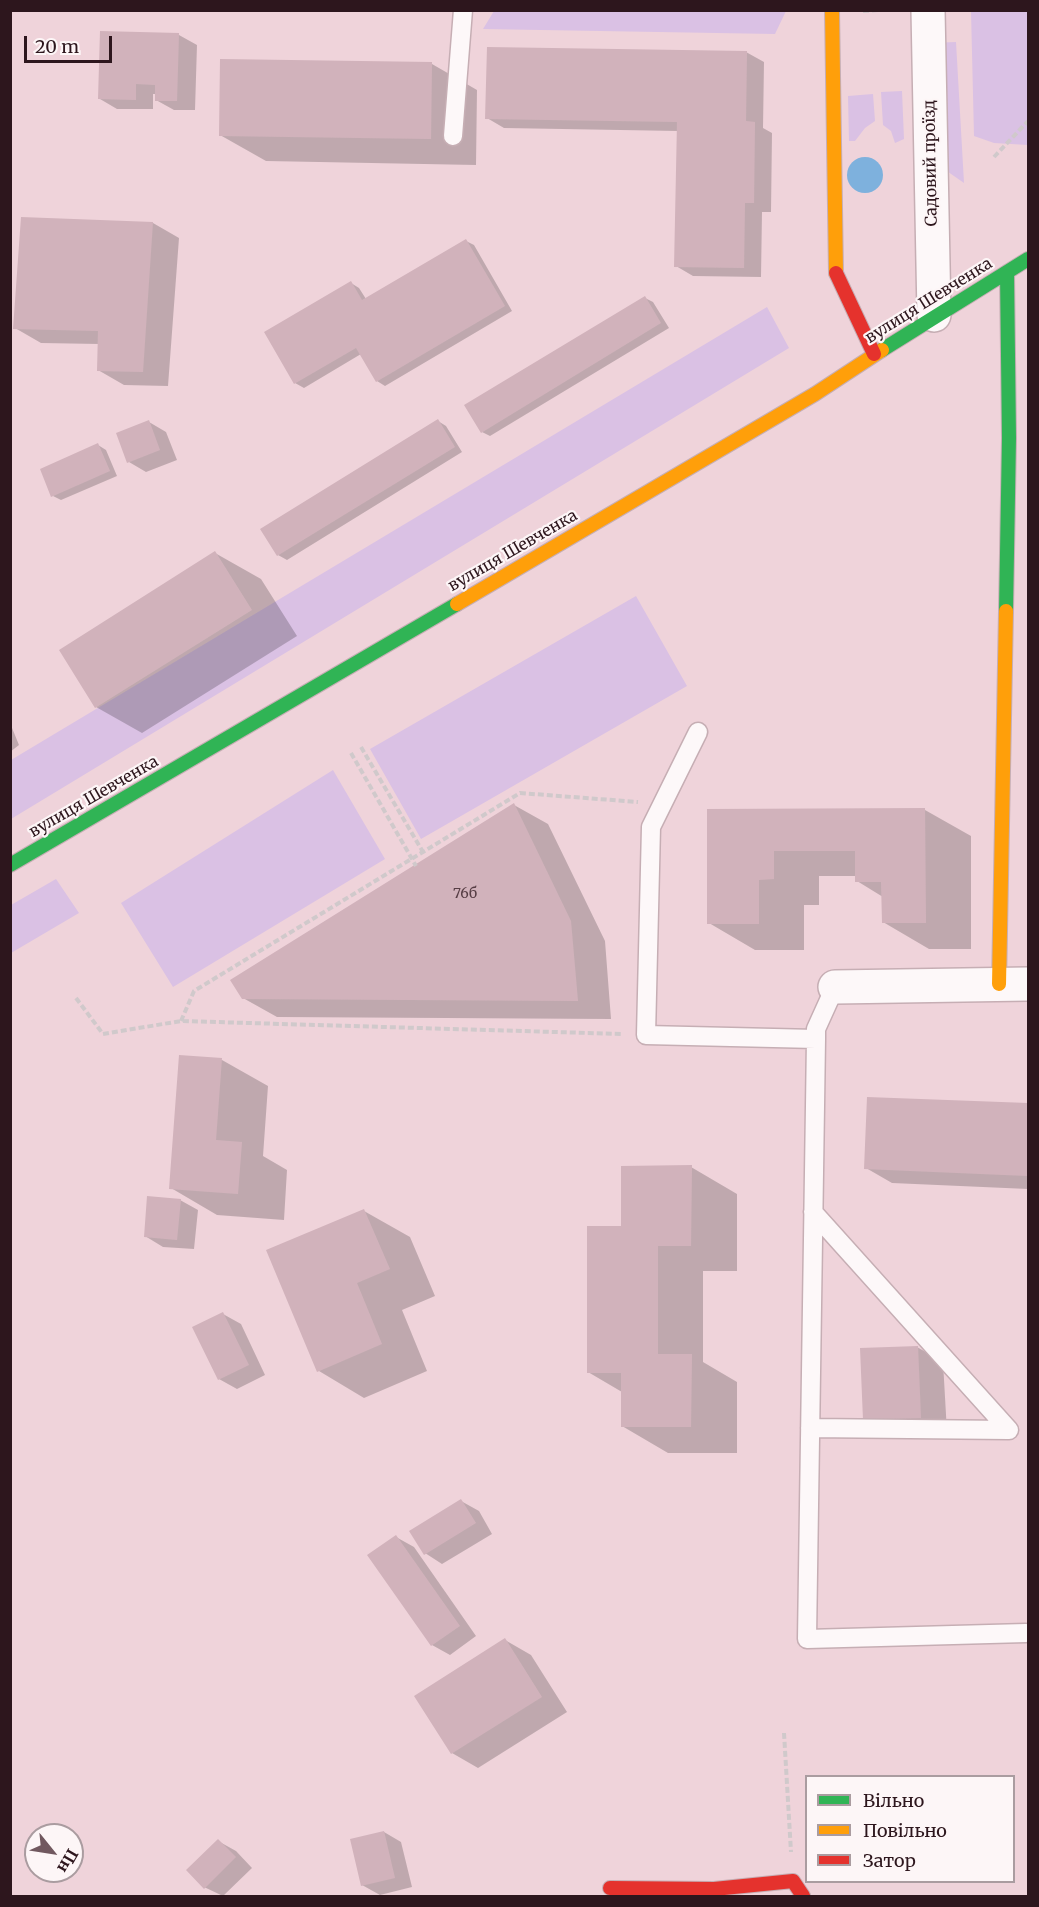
<!DOCTYPE html>
<html>
<head>
<meta charset="utf-8">
<style>
  body { margin:0 }
  #map { position:relative; width:1039px; height:1907px; overflow:hidden; background:#efd3da; font-family:Merriweather,serif }
  canvas { display:block }
  .frame { position:absolute; inset:0; border:12px solid #2d161d; pointer-events:none }
  .legend { position:absolute; left:805px; top:1775px; width:210px; height:108px; box-sizing:border-box; background:#fdf6f7; border:2px solid #aa9ca0; margin:0; padding:8px 10px; list-style:none; font-size:18px; color:#2d161d }
  .legend li { display:flex; align-items:center; gap:12px; height:30px }
  .legend b { width:30px; border:2px solid #aa9ca0 }
  .north { position:absolute; left:24px; top:1823px; width:60px; height:60px; box-sizing:border-box; background:#fdf6f7; border:2px solid #aa9ca0; border-radius:50%; rotate:120deg; font-size:16px; font-weight:700; line-height:24px; text-align:center; color:#2d161d }
  .north::after { content:''; display:block; margin:auto; width:21px; height:27px; background:#71585f; clip-path:polygon(50% 0,100% 100%,50% 72%,0 100%) }
  .scale { position:absolute; left:24px; top:36px; width:88px; height:27px; box-sizing:border-box; border:3px solid #2d161d; border-top:0; padding-left:8px; font-size:18px; line-height:21px; white-space:nowrap; color:#2d161d; -webkit-text-stroke:4px #fdf6f7; paint-order:stroke }
</style>
</head>
<body>
<div id="map">
<canvas width="1039" height="1907"></canvas>
<div class="frame"></div>
<ul class="legend">
<li><b style="height:8px;background:#30b455"></b>Вільно</li>
<li><b style="height:8px;background:#ff9f0a"></b>Повільно</li>
<li><b style="height:8px;background:#e5322d"></b>Затор</li>
</ul>
<div class="north">Пн</div>
<div class="scale">20 m</div>
</div>
<script>
const c = document.querySelector('canvas').getContext('2d');
c.lineJoin = 'round';
function paint(path, color) { c.fillStyle = color; c.fill(path, 'evenodd'); }
const shape = rows => new Path2D(rows.map(r => 'M' + r).join(''));
function stroke(path, color, width, dash) { c.strokeStyle = color; c.lineWidth = width; c.lineCap = dash ? 'butt' : 'round'; c.setLineDash(dash || []); c.stroke(path); }
function drawText(font, color, halo, rows, align = 'center') {
  c.font = font + ' Merriweather,serif'; c.lineWidth = 4.5; c.setLineDash([]); c.textBaseline = 'middle'; c.strokeStyle = halo; c.fillStyle = color; for (const [text, x, y, turn = 0] of rows) {
    c.save(); c.translate(x, y); c.rotate((+turn || 0) * Math.PI / 180); c.textAlign = isNaN(turn) ? turn : align; if (halo) c.strokeText(text, 0, 0); c.fillText(text, 0, 0); c.restore();
  }
}
paint(shape([
  [494,11,494,10,786,11,775,34,483,29],
  [971,11,1028,11,1028,145,994,143,974,136],
  [956,42,964,183,931,160,929,43],
  [902,91,904,139,895,143,891,131,883,125,881,92],
  [873,94,875,121,865,128,855,141,849,141,848,96],
  [767,307,789,348,11,819,11,760],
  [636,596,687,686,421,839,370,749],
  [333,770,385,859,173,987,121,903],
  [56,879,79,913,11,953,11,905]
]), '#dac1e4');
paint(shape([
  '847 175a18 18 0 1 1 36 0a18 18 0 1 1-36 0Z'
]), '#7eb1dd');
paint(shape([
  [101,33,179,35,197,45,195,110,174,110,156,100,157,94,153,94,153,109,117,109,100,99],
  [746,52,764,62,763,128,772,133,771,212,762,212,761,277,693,276,676,266,678,131,504,128,487,118],
  [432,64,477,90,476,165,266,161,220,135],
  [23,218,153,223,179,238,168,386,124,385,98,370,99,344,41,343,15,328],
  [466,241,474,245,512,311,385,386,377,381,361,354,304,388,295,383,351,283,359,288,366,299],
  [645,298,653,302,669,328,490,436,482,432],
  [438,421,446,426,462,452,287,560,278,555],
  [149,422,166,432,177,460,146,472,129,462],
  [98,445,106,450,117,476,61,500,53,496],
  [215,553,261,579,297,636,142,733,96,707],
  [10,723,19,745,10,752],
  [514,805,548,824,605,941,611,1019,277,1017,243,998],
  [709,810,925,810,971,836,971,949,929,949,883,922,883,897,857,881,857,876,819,876,819,905,804,905,804,950,755,950,709,923],
  [181,1057,222,1060,268,1086,263,1156,287,1170,284,1220,217,1215,171,1188],
  [869,1098,1028,1105,1028,1189,892,1183,866,1168],
  [691,1167,737,1194,737,1271,703,1271,703,1362,737,1382,737,1453,668,1453,622,1426,622,1392,588,1372,622,1227],
  [180,1200,198,1210,194,1249,163,1247,145,1236],
  [364,1211,410,1237,435,1296,402,1310,427,1371,364,1398,319,1371],
  [223,1314,241,1324,265,1375,237,1389,219,1379],
  [917,1347,943,1362,947,1432,865,1419],
  [461,1501,479,1511,492,1534,442,1564,425,1553],
  [396,1537,414,1547,476,1636,450,1655,432,1645],
  [505,1640,531,1655,567,1712,478,1768,452,1753,416,1696],
  [384,1832,401,1842,412,1887,380,1895,362,1885],
  [218,1841,236,1851,252,1868,223,1896,204,1887]
]), '#0003');
paint(shape([
  [100,31,179,33,177,101,155,101,155,85,136,84,136,100,98,99],
  [487,47,747,51,746,121,755,122,754,203,745,203,744,268,674,267,677,122,485,119],
  [220,59,432,62,431,139,219,136],
  [21,217,153,222,143,372,97,371,98,331,13,329],
  [466,239,505,306,376,382,356,348,294,384,264,332,351,281,362,300],
  [645,296,661,323,481,433,464,405],
  [438,419,455,447,277,556,260,529],
  [149,420,160,450,127,463,116,433],
  [98,443,110,471,51,497,40,469],
  [215,551,252,610,95,708,59,650],
  [514,803,571,921,578,1001,242,999,230,980],
  [925,808,926,923,882,923,881,882,855,882,855,851,774,851,774,879,759,880,759,924,707,924,707,809],
  [179,1055,222,1058,216,1140,242,1142,238,1194,169,1189],
  [867,1097,1028,1103,1028,1176,864,1169],
  [692,1165,691,1246,658,1246,658,1354,692,1354,691,1427,621,1427,621,1373,587,1373,587,1226,621,1226,621,1166],
  [147,1196,181,1199,177,1240,144,1237],
  [364,1209,390,1269,357,1283,382,1344,317,1372,266,1250],
  [223,1312,249,1365,218,1380,192,1327],
  [918,1346,921,1418,863,1420,860,1348],
  [461,1499,476,1523,424,1555,409,1531],
  [396,1535,460,1626,431,1646,367,1555],
  [505,1638,542,1697,451,1754,414,1696],
  [384,1831,395,1878,361,1886,350,1839],
  [218,1839,236,1857,204,1889,186,1870]
]), '#d1b2bb');
const lane = shape([
  [453,136,463,10],
  [698,732,651,827,646,1035,816,1039],
  [835,987,816,1029,816,1039,807,1639,1026,1633],
  [810,1428,1009,1430,813,1212]
]);
const street = shape([
  [928,10,934,315],
  [835,987,1028,984]
]);
const fast = shape([
  [882,350,1028,259],
  [1006,611,1009,438,1007,272],
  [10,865,457,604]
]);
const slow = shape([
  [832,10,836,273],
  [457,604,815,394,882,350],
  [999,984,1006,611]
]);
const jam = shape([
  [836,273,874,354],
  [610,1888,714,1889,793,1881,803,1896]
]);
stroke(lane, '#c6aeb4', 21);
stroke(street, '#c6aeb4', 36);
stroke(fast, '#c6aeb4', 16);
stroke(slow, '#c6aeb4', 16);
stroke(jam, '#c6aeb4', 16);
stroke(shape([
  [863,11,880,10],
  [994,157,1028,121],
  [361,747,423,852],
  [351,753,416,866],
  [76,998,103,1034,181,1021,623,1034],
  [181,1021,194,991,520,793,638,802],
  [784,1733,791,1852]
]), '#d0c9cb', 4, [6, 3]);
stroke(lane, '#fdf8f9', 18);
stroke(street, '#fdf8f9', 33);
stroke(fast, '#30b455', 14);
stroke(slow, '#ff9f0a', 14);
stroke(jam, '#e5322d', 14);
drawText('14px', '#563d44', null, [
  ["76б",465,894]
]);
drawText('16px', '#2d161d', '#fdf6f7', [
  ["Садовий проїзд",931,163,-91],
  ["вулиця Шевченка",929,301,-32],
  ["вулиця Шевченка",513,551,-30],
  ["вулиця Шевченка",94,797,-30]
]);
</script>
</body>
</html>
